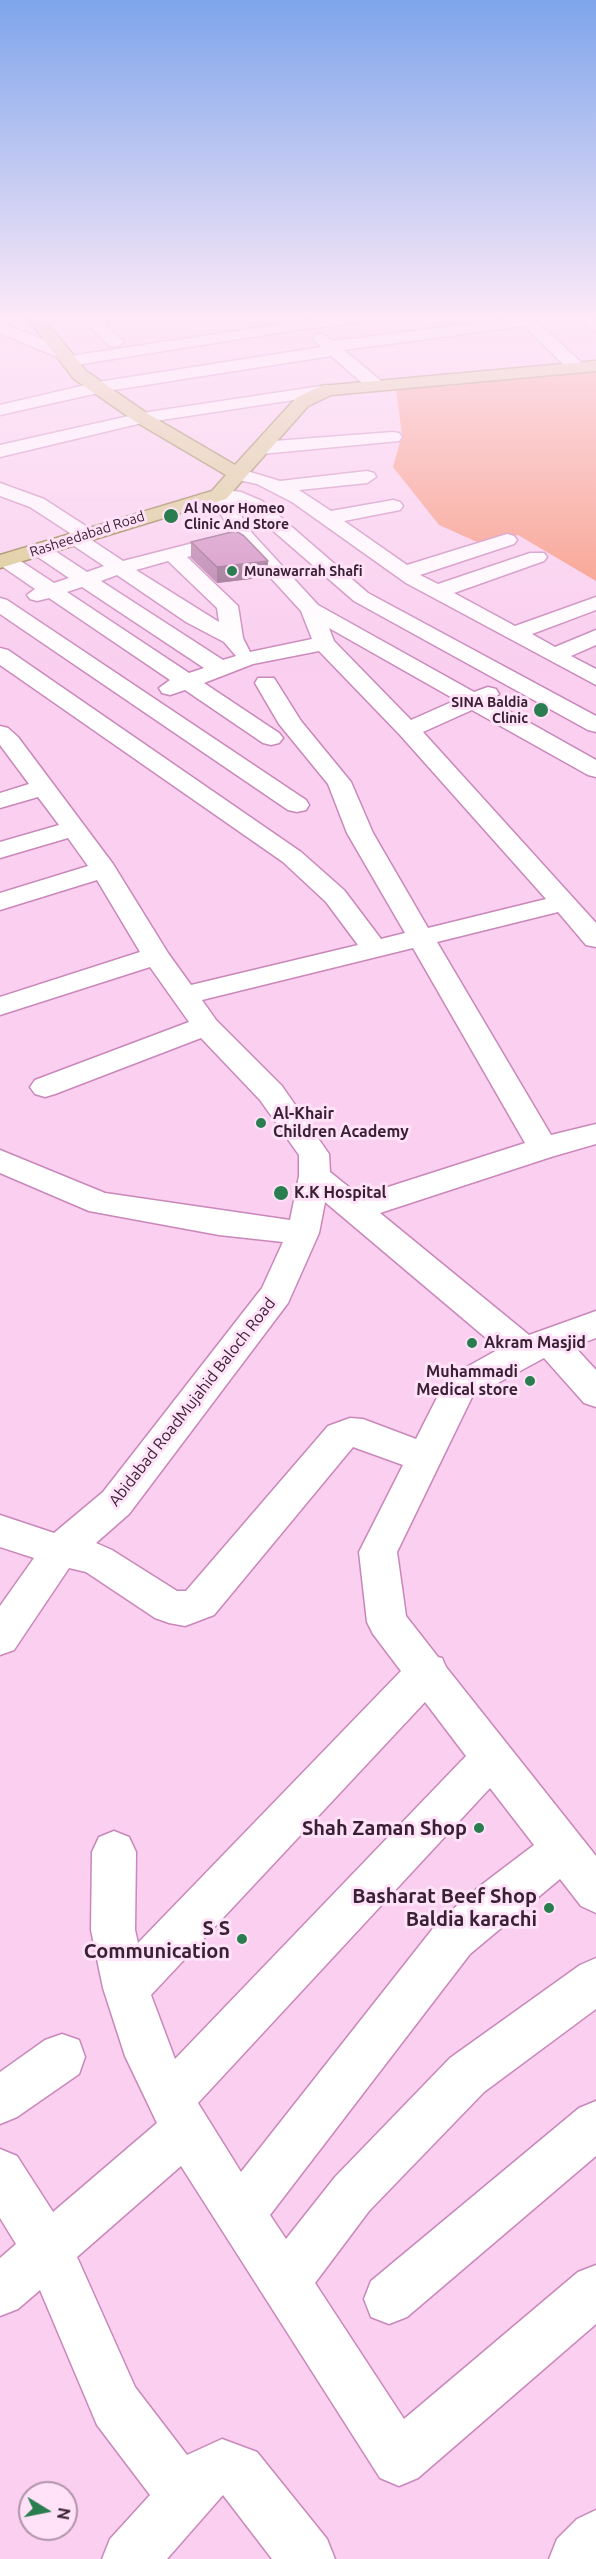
<!DOCTYPE html>
<html>
<head>
<meta charset="utf-8">
<style>
  body { margin:0 }
  #map { position:relative; width:596px; height:2559px; overflow:hidden; background:#facfef; font-family:Ubuntu,sans-serif }
  canvas { display:block }
  .north { position:absolute; left:18px; top:2481px; width:60px; height:60px; box-sizing:border-box; background:#ffe2f7; border:2px solid #b094a9; border-radius:50%; rotate:100deg; font-size:16px; font-weight:700; line-height:24px; text-align:center; color:#3a2034 }
  .north::after { content:''; display:block; margin:auto; width:21px; height:27px; background:#297d4f; clip-path:polygon(50% 0,100% 100%,50% 72%,0 100%) }
</style>
</head>
<body>
<div id="map">
<canvas width="596" height="2559"></canvas>
<div class="north">N</div>
</div>
<script>
const c = document.querySelector('canvas').getContext('2d');
c.lineJoin = 'round';
function paint(path, color) { c.fillStyle = color; c.fill(path, 'evenodd'); }
const shape = rows => new Path2D(rows.map(r => 'M' + r).join(''));
function stroke(path, color, width, dash) { c.strokeStyle = color; c.lineWidth = width; c.lineCap = dash ? 'butt' : 'round'; c.setLineDash(dash || []); c.stroke(path); }
function drawText(font, color, halo, rows, align = 'center') {
  c.font = font + ' Ubuntu,sans-serif'; c.lineWidth = 6; c.setLineDash([]); c.textBaseline = 'middle'; c.strokeStyle = halo; c.fillStyle = color; for (const [text, x, y, turn = 0] of rows) {
    c.save(); c.translate(x, y); c.rotate((+turn || 0) * Math.PI / 180); c.textAlign = isNaN(turn) ? turn : align; if (halo) c.strokeText(text, 0, 0); c.fillText(text, 0, 0); c.restore();
  }
}
paint(shape([
  [596,365,596,581,518,535,477,542,439,525,393,467,402,435,395,381]
]), '#f79277');
const minor = shape([
  [97,315,139,315,131,320,104,323,124,342,116,347,110,346,86,323,97,315],
  [342,315,390,315,382,320,303,329,69,366,63,365,62,359,0,333,0,322,69,350,70,356,342,315],
  [513,315,530,315,583,364,585,368,583,372,571,372,524,326,344,350,380,380,383,384,374,389,368,388,331,356,107,391,0,415,0,405,98,382,321,347,312,338,320,333,334,341,515,318,513,315],
  [578,315,595,315,596,331,590,329,578,315],
  [327,385,336,390,333,394,142,423,0,457,0,445,142,413,327,385],
  [393,432,399,433,402,437,399,441,261,454,252,448,261,442,393,432],
  [237,468,280,481,367,471,374,473,376,477,367,483,299,490,331,511,393,500,400,502,403,506,400,510,344,521,407,565,507,534,514,536,517,540,514,544,420,575,438,584,530,553,544,553,547,557,544,561,454,593,515,626,596,597,596,610,532,634,555,647,596,630,596,645,571,656,596,669,596,685,406,583,292,502,257,484,230,478,228,474,230,470,237,468],
  [0,483,44,499,92,530,95,534,90,539,123,561,232,533,209,495,219,489,241,492,262,501,368,593,596,716,596,732,588,730,354,601,248,509,233,503,252,533,318,605,474,692,488,687,496,689,499,694,491,701,596,760,596,777,588,775,472,710,423,732,596,923,596,947,586,945,558,912,437,942,551,1135,596,1124,596,1144,551,1157,380,1213,529,1335,596,1311,596,1338,574,1346,596,1370,596,1407,584,1403,544,1358,472,1397,397,1552,406,1616,438,1657,442,1658,446,1667,596,1856,596,1913,581,1906,560,1879,470,1954,270,2215,286,2239,335,2177,450,2058,580,1965,596,1958,596,2009,484,2092,369,2211,315,2283,404,2419,578,2272,596,2265,596,2324,418,2478,399,2486,380,2478,181,2166,77,2257,135,2387,187,2455,222,2439,257,2452,327,2539,335,2559,272,2559,223,2495,167,2559,102,2559,110,2539,150,2495,97,2425,40,2290,18,2309,0,2316,0,2258,16,2244,0,2218,0,2149,17,2156,53,2212,157,2123,125,2056,103,1988,91,1930,92,1852,99,1837,114,1831,129,1837,136,1852,135,1930,138,1943,401,1671,373,1634,367,1622,359,1552,403,1465,353,1447,214,1615,185,1626,169,1623,155,1618,86,1572,69,1568,14,1650,0,1655,0,1606,34,1558,0,1547,0,1515,54,1533,103,1492,262,1288,283,1242,219,1235,89,1211,0,1173,0,1150,105,1193,290,1220,299,1176,299,1155,260,1100,201,1038,55,1094,45,1097,35,1094,30,1087,35,1080,189,1022,150,967,0,1015,0,997,140,952,97,880,0,910,0,893,88,866,68,838,0,858,0,842,59,825,38,797,0,808,0,793,29,784,0,745,0,726,8,728,18,737,113,864,168,953,191,985,358,945,326,902,283,862,0,665,0,648,8,650,301,852,344,890,381,939,405,933,347,833,328,784,279,724,255,683,258,678,274,678,301,721,351,782,373,833,428,928,546,899,400,735,319,651,253,664,204,683,279,733,283,738,279,743,271,745,263,743,185,690,170,695,162,693,159,688,170,680,49,598,37,601,30,599,27,595,35,589,0,565,0,555,13,556,54,583,69,578,32,553,29,549,32,545,46,545,87,572,104,566,68,542,65,538,70,533,30,507,0,496,0,483],
  [239,543,301,611,312,639,250,652,243,638,238,606,187,557,239,543],
  [168,561,217,608,219,622,136,570,168,561],
  [117,575,186,622,224,642,236,656,223,660,101,581,117,575],
  [82,587,204,668,189,673,67,592,82,587],
  [329,628,456,700,411,720,334,641,329,628],
  [413,948,525,1143,360,1196,330,1172,329,1154,282,1086,216,1020,202,1000,413,948],
  [325,1202,499,1349,447,1378,416,1439,363,1419,350,1418,328,1426,186,1591,177,1591,112,1550,96,1543,129,1514,288,1303,319,1233,325,1202],
  [425,1702,466,1756,175,2059,151,1995,425,1702],
  [490,1788,534,1845,480,1886,438,1922,241,2172,198,2103,490,1788],
  [0,598,7,600,306,800,309,805,306,810,297,812,288,810,0,614,0,598],
  [62,2034,79,2040,85,2057,79,2074,17,2117,0,2124,0,2072,45,2040,62,2034],
  [596,2101,596,2156,407,2317,389,2324,371,2317,364,2299,371,2281,579,2108,596,2101],
  [596,2510,596,2559,549,2559,557,2539,577,2519,596,2510]
]);
const major = shape([
  [25,315,41,315,86,371,148,414,235,465,296,398,321,386,596,361,596,371,331,395,308,406,226,499,0,568,0,555,212,491,226,475,136,422,74,379,25,315]
]);
stroke(minor, '#ca87ba', 3);
stroke(major, '#8e7539', 3);
paint(minor, '#fff');
paint(major, '#d7c889');
paint(shape([
  [191,542,268,561,268,577,217,583,191,558]
]), '#b278a4');
paint(shape([
  [268,561,268,577,217,583,217,567]
]), '#916286');
const building = shape([
  [236,531,244,536,268,561,217,567,191,542,236,531]
]);
paint(building, '#cf8cbf');
stroke(building, '#916286', 1.5);
const sky = c.createLinearGradient(0, 0, 0, 673);
sky.addColorStop(0, '#7ea5eb');
sky.addColorStop(0.47, '#fde9f8');
sky.addColorStop(1, '#fde9f800');
c.fillStyle = sky;
c.fillRect(0, 0, 596, 673);
for (const [x, y, r, color] of [
  [171,516,8,"#297d4f"],
  [232,571,6,"#297d4f"],
  [541,710,8,"#297d4f"],
  [261,1123,6,"#297d4f"],
  [281,1193,8,"#297d4f"],
  [472,1343,6,"#297d4f"],
  [530,1381,6,"#297d4f"],
  [479,1828,6,"#297d4f"],
  [549,1908,6,"#297d4f"],
  [242,1939,6,"#297d4f"]
]) { const dot = new Path2D(); dot.arc(x, y, r, 0, 2 * Math.PI); c.fillStyle = color; c.fill(dot); stroke(dot, '#ffe2f7', 2); }
drawText('bold 14px', '#3a2034', '#ffe2f7', [
  ["Al Noor Homeo",184,508],
  ["Clinic And Store",184,524],
  ["Munawarrah Shafi",244,571],
  ["SINA Baldia",528,702,"right"],
  ["Clinic",528,718,"right"]
], 'left');
drawText('14px', '#3a2034', '#ffe2f7', [
  ["Rasheedabad Road",87,534,-18]
]);
drawText('bold 16px', '#3a2034', '#ffe2f7', [
  ["Al-Khair",273,1114],
  ["Children Academy",273,1132],
  ["K.K Hospital",294,1193],
  ["Akram Masjid",484,1343],
  ["Muhammadi",518,1372,"right"],
  ["Medical store",518,1390,"right"]
], 'left');
drawText('16px', '#3a2034', '#ffe2f7', [
  ["Abidabad RoadMujahid Baloch Road",192,1402,-52]
]);
drawText('bold 20px', '#3a2034', '#ffe2f7', [
  ["Shah Zaman Shop",467,1828],
  ["Basharat Beef Shop",537,1896],
  ["Baldia karachi",537,1919],
  ["S S",230,1928],
  ["Communication",230,1951]
], 'right');
</script>
</body>
</html>
